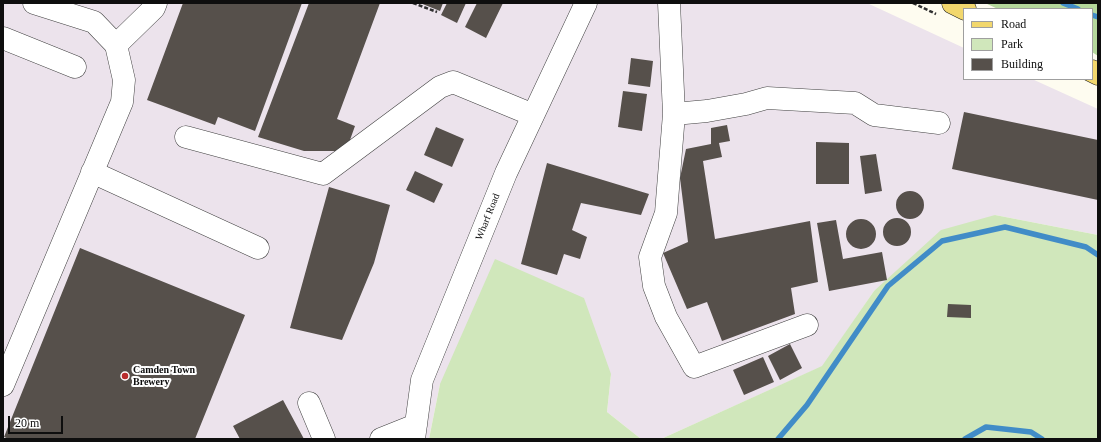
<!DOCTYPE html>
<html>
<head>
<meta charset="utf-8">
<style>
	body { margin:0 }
	#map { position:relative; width:1101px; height:442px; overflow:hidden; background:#fefcf0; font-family:"Times New Roman",serif }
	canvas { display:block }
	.frame { position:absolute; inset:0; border:4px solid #0e0e0e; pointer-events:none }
	.legend { position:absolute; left:963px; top:8px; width:130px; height:72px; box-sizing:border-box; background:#fff; border:1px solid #9f9f9f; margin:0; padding:5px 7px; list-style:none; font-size:12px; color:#0e0e0e }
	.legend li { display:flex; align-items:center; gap:8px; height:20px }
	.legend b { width:20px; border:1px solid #9f9f9f }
	.scale { position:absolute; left:8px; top:416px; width:55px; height:18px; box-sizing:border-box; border:2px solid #0e0e0e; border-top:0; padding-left:5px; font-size:12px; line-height:14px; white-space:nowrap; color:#0e0e0e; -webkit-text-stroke:3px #fff; paint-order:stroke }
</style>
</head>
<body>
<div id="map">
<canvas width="1101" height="442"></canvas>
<div class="frame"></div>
<ul class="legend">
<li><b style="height:5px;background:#f2d76d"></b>Road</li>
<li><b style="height:11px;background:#d0e7bb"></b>Park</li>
<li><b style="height:11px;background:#56504b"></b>Building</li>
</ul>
<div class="scale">20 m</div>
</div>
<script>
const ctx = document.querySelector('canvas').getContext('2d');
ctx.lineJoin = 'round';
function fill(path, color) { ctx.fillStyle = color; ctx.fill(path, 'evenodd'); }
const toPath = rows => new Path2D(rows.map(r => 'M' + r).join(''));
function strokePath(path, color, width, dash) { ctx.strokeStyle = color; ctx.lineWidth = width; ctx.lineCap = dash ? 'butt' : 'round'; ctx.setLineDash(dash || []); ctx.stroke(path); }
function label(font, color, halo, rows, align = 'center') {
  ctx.font = font + ' "Times New Roman",serif'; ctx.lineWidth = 4; ctx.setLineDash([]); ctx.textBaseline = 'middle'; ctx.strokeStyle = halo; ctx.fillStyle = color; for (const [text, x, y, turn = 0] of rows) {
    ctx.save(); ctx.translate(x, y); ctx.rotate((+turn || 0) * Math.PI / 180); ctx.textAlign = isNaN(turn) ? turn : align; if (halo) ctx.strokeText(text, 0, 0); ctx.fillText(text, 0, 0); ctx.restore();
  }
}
const industrial = toPath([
	[3,3,867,3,964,48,964,79,1032,79,1098,109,1098,235,995,215,874,291,823,366,661,439,641,439,607,412,611,374,440,384,429,439,3,439]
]);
const green = toPath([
	[995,215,1098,235,1098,439,661,439,822,366,874,291,941,230],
	[495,259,584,298,611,374,607,412,641,439,429,439,440,384]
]);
const forest = toPath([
	[985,3,1098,3,1098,56,1092,52,1092,9,998,9]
]);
const stream = toPath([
	[1063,3,1078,9],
	[1092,15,1098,17],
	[778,439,807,405,888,286,942,241,1005,227,1086,247,1098,255],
	[965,439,986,427,1031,432,1042,439]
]);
const building = toPath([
	[183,3,302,3,255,131,218,117,215,125,147,100],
	[309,3,380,3,337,119,355,126,346,151,304,151,258,137],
	[420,3,443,3,440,11],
	[447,3,466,3,457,23,441,15],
	[477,3,503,3,486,38,465,27],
	[631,58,653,61,650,87,628,84],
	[623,91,647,94,642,131,618,127],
	[964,112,1098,140,1098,200,952,169],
	[727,125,730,141,719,143,722,157,703,161,715,239,810,221,818,282,791,288,795,314,722,341,707,302,687,309,663,253,688,242,680,178,686,149,711,144,711,128],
	[436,127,464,139,452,167,424,155],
	[816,142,849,143,849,184,816,184],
	[876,154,882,191,865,194,860,156],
	[547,163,649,194,641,215,581,203,572,230,587,237,580,259,564,254,557,275,521,264],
	[415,171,443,184,434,203,406,190],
	[329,187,390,205,374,263,342,340,290,328],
	'896 205a14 14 0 1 1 28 0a14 14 0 1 1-28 0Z',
	'883 232a14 14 0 1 1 28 0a14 14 0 1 1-28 0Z',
	'846 234a15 15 0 1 1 30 0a15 15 0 1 1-30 0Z',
	[836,220,843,259,882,252,887,280,829,291,817,223],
	[80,248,245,315,195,439,9,439,4,437],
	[948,304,971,305,971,318,947,317],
	[790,344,802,368,780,380,768,356],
	[763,357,774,382,744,395,733,370],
	[283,400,304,439,240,439,233,426]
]);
const path = toPath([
	[413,3,437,12],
	[913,3,936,14]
]);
const minor = toPath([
	[34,3,94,22,116,45,154,8,156,3],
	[669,3,674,114,666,213,650,257,654,286,666,317,694,367,807,325],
	[3,38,75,67],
	[674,114,707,111,746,104,767,98,855,103,874,115,939,123],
	[186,137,323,174,440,87,453,82,533,115],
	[92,172,258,248],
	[3,385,122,102,124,80,116,45],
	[309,403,324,439],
	[381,439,416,425],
	[414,439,422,380,506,173,586,3]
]);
const major = toPath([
	[953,3,965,9],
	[1092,71,1098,74]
]);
const markers = [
	[125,376,4,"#b82c2d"]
];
const streetNames = [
	["Wharf Road",488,217,-68]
];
const poiNames = [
	["Camden Town",133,370],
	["Brewery",133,382]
];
fill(industrial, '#ece3ec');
fill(green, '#d0e7bb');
fill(forest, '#b4d79b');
strokePath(stream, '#418cc7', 5.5);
fill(building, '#56504b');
strokePath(minor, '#414141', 23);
strokePath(major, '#1f1f1f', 23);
strokePath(path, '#303030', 2.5, [4, 2]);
strokePath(minor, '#fff', 22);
strokePath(major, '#f2d76d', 22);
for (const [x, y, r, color] of markers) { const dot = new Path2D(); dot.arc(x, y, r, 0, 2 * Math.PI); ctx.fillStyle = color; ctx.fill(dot); strokePath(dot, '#fff', 1.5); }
label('10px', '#0e0e0e', '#fff', streetNames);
label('bold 10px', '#0e0e0e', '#fff', poiNames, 'left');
</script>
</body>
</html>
